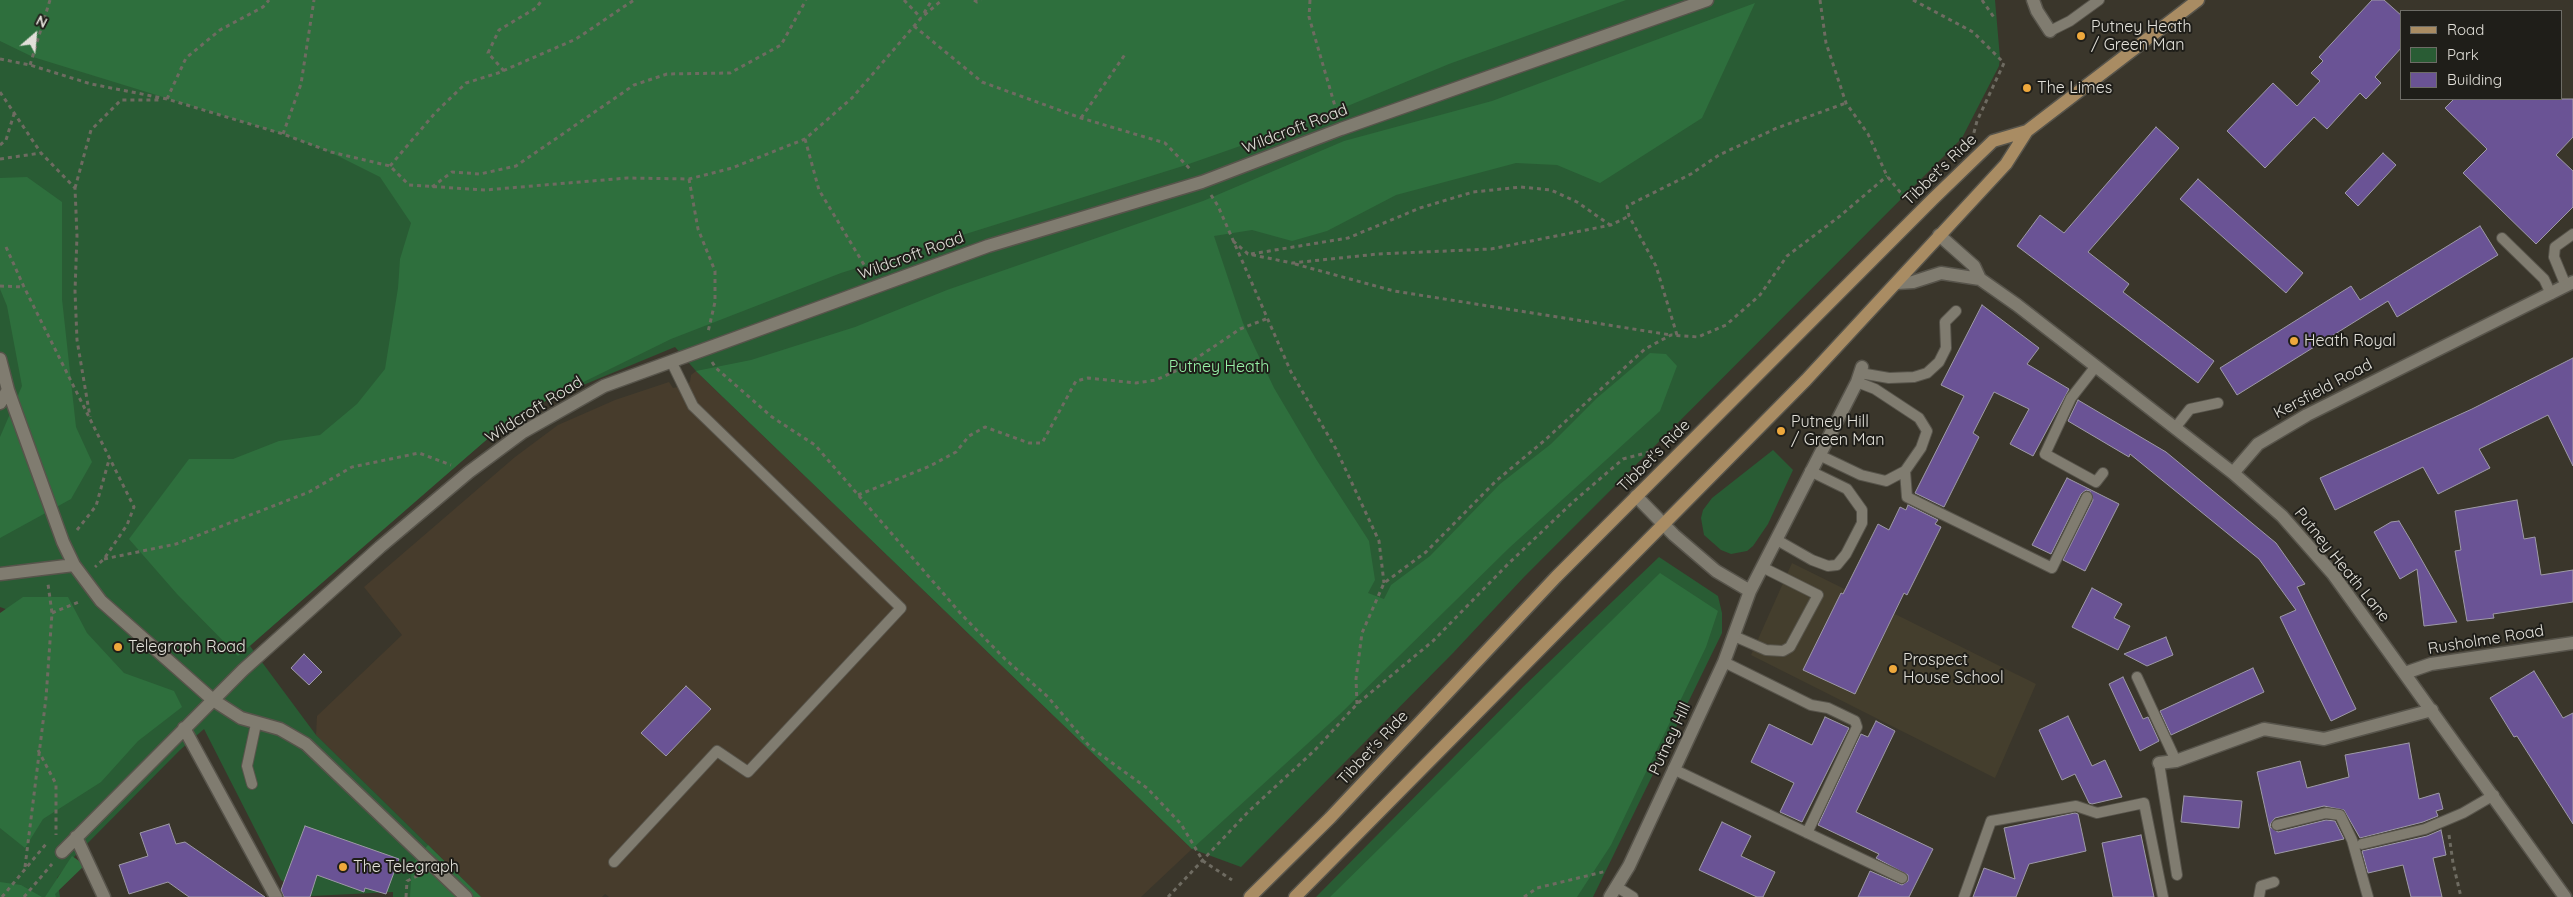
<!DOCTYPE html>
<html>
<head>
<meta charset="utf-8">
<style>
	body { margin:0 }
	#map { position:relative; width:2573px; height:897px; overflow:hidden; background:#3a362b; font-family:Quicksand,sans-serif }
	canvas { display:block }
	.legend { position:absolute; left:2400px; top:10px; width:162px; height:90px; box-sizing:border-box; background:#1f1e19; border:1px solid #6d6c66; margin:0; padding:6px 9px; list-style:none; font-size:15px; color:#e2e0d9 }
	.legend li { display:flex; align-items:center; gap:10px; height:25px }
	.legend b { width:25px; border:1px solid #6d6c66 }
	.north { position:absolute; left:10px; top:10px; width:50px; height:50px; -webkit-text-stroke:4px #1f1e19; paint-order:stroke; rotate:27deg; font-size:14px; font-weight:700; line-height:20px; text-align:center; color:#e2e0d9 }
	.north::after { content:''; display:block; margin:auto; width:18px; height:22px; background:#e2e0d9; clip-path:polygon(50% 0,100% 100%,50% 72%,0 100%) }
</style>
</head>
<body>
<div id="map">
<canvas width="2573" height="897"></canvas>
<ul class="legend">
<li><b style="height:6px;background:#a98c63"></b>Road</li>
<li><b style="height:14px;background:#295c34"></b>Park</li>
<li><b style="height:14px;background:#6a5395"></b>Building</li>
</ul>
<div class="north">N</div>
</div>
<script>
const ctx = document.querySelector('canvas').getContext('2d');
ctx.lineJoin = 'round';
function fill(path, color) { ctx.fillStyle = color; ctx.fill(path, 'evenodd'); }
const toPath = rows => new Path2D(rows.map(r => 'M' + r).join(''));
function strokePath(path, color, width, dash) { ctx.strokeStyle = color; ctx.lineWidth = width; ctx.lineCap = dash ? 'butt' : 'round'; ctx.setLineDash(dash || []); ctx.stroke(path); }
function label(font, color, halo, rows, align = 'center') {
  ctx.font = font + ' Quicksand,sans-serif'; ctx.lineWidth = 4; ctx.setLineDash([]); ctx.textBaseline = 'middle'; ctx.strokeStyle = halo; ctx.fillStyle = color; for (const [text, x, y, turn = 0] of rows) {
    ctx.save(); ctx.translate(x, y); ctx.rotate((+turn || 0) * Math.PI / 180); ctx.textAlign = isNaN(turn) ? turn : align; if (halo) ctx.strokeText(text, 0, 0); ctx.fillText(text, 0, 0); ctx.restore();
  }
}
const built = toPath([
	[1792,563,2036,684,1995,778,1751,655]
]);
const industrial = toPath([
	[696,371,1192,849,1141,897,609,897,605,894,602,897,481,897,316,735,317,716,402,635,364,587,515,457,558,425,615,400,669,382,673,388,682,386,690,382,691,375]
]);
const green = toPath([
	[0,0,1995,0,2000,58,1999,66,1962,138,1524,577,1453,653,1241,867,1192,849,696,371,675,347,547,400,492,435,385,526,250,646,316,735,481,897,393,897,393,892,291,897,291,887,281,880,204,729,180,750,71,860,57,878,60,897,0,897,0,743,11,611,0,607],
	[1773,450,1793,470,1768,524,1753,546,1747,551,1731,554,1721,550,1704,535,1701,518,1703,510,1712,498],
	[1659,557,1718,596,1722,613,1722,633,1593,897,1316,897,1524,686]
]);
const forest = toPath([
	[0,0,1626,0,1449,64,1309,122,1183,166,841,273,671,339,547,400,492,435,238,656,177,594,129,539,189,459,233,459,279,441,320,435,357,404,385,369,398,288,400,259,411,223,380,177,330,152,283,134,33,57,0,41],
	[1755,3,1702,118,1600,183,1557,165,1516,163,1396,195,1327,231,1292,241,1252,230,1214,236,1243,323,1274,388,1316,459,1369,541,1375,580,1368,593,1384,599,1391,585,1430,556,1500,484,1551,444,1597,398,1650,353,1666,354,1677,366,1660,411,1509,548,1340,714,1192,849,696,371,751,360,855,327,947,290,1203,201,1344,141,1492,101],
	[27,177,62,202,62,299,76,427,92,462,71,499,0,538,0,437,22,386,7,306,0,289,0,178],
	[1660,573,1718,611,1706,647,1611,845,1577,897,1330,897],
	[23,597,68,597,87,633,124,673,174,691,182,707,138,741,101,782,43,819,25,848,0,828,0,613],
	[428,845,481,897,410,897,412,865],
	[72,856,85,865,55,894,56,897,45,897],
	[0,882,21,885,42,897,0,897]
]);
const building = toPath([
	[2372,0,2384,0,2402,16,2402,47,2375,77,2381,83,2366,99,2360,93,2327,129,2314,117,2265,168,2227,131,2273,83,2297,106,2320,81,2311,73,2323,61,2319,57,2372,0],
	[2454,99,2573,99,2573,137,2556,155,2573,171,2573,207,2536,244,2463,173,2487,149,2445,108,2454,99],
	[2156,127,2179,148,2088,252,2129,284,2123,292,2214,361,2198,383,2017,246,2040,215,2064,233,2156,127],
	[2383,153,2396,165,2358,206,2345,193,2383,153],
	[2198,179,2303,273,2286,293,2180,199,2198,179],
	[2480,226,2498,255,2397,317,2388,301,2237,395,2220,368,2351,286,2360,300,2480,226],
	[1982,305,2039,348,2027,364,2069,389,2033,456,2010,444,2029,409,1994,392,1973,433,1979,437,1944,507,1915,493,1964,396,1941,385,1982,305],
	[2573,358,2573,466,2548,415,2479,449,2490,468,2438,494,2423,467,2335,510,2320,478,2472,409,2573,358],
	[2078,400,2166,452,2276,543,2305,584,2297,587,2356,709,2331,721,2280,617,2296,610,2259,559,2130,454,2129,457,2068,421,2078,400],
	[2067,478,2119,504,2085,571,2063,560,2093,500,2090,491,2086,490,2081,494,2051,554,2032,545,2067,478],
	[2517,500,2524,539,2535,537,2541,575,2573,570,2573,602,2493,614,2494,618,2467,621,2455,551,2461,550,2455,511,2517,500],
	[1908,505,1938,520,1935,524,1941,527,1907,595,1904,593,1855,694,1803,670,1841,593,1843,594,1878,524,1889,530,1900,507,1906,510,1908,505],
	[2399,521,2411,541,2457,622,2424,626,2417,569,2400,579,2374,532,2391,522,2399,521],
	[2092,588,2122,604,2114,618,2130,626,2118,650,2072,627,2092,588],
	[2166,637,2173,655,2147,666,2124,654,2166,637],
	[304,654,322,672,309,685,291,668,304,654],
	[2253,668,2264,692,2171,735,2160,711,2253,668],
	[2534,671,2563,718,2573,713,2573,824,2517,736,2514,737,2490,698,2534,671],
	[2123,677,2143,719,2148,717,2159,741,2140,751,2109,684,2123,677],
	[686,686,711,709,666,756,641,733,686,686],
	[2068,716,2092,766,2105,760,2122,797,2092,804,2089,803,2075,774,2062,780,2039,730,2068,716],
	[1825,717,1849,728,1802,822,1780,812,1794,783,1751,762,1769,724,1812,745,1825,717],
	[1876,721,1895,731,1856,812,1933,849,1909,897,1858,897,1870,871,1902,885,1908,881,1908,875,1876,858,1879,854,1818,825,1861,734,1868,737,1876,721],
	[2409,743,2419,799,2439,793,2443,809,2436,811,2438,816,2423,822,2360,838,2344,810,2324,806,2275,818,2271,823,2270,827,2278,832,2326,820,2335,821,2344,839,2275,854,2257,772,2300,761,2307,788,2349,777,2345,755,2409,743],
	[2184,796,2242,801,2239,828,2181,822,2184,796],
	[2075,813,2078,814,2086,851,2029,864,2016,897,1973,897,1984,868,2015,879,2004,828,2075,813],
	[1722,822,1751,836,1741,856,1775,872,1763,897,1757,897,1699,870,1722,822],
	[169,824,176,844,185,842,265,897,189,897,168,882,129,894,119,865,148,856,140,833,169,824],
	[305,826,399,859,386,894,365,888,364,892,317,875,310,897,284,897,281,890,305,826],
	[2441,830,2446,855,2433,858,2442,897,2411,897,2403,865,2368,873,2362,851,2427,836,2441,830],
	[2141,835,2154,897,2113,897,2102,843,2141,835]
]);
const path = toPath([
	[904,0,921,18],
	[974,0,977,2,981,0],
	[1310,0,1309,17,1337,113],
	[1820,0,1826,43,1846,103,1868,134,1887,176,1900,192,1911,200],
	[1913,0,1973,32,2004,63,1977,121,1973,136],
	[1982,0,1995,19],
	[924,13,932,0],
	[914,26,982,82,1081,118,1165,143,1190,169],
	[0,59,30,65,91,84,167,99,283,134,331,152,390,166,409,185,485,190,627,178,689,179,732,168,805,139,852,98,921,18,942,0],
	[30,65,50,0],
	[504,71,488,53,499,30,536,8,542,0],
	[0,92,41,153,75,188,77,236,75,291,77,340,90,417],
	[167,99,186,58,220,30,263,7,269,0],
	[1081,118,1126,53],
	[283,134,301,84,314,0],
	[805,139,819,190,869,273],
	[0,145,6,140,14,114],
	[0,159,41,153],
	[390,166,435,113,466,83,498,73,576,39,634,0],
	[689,179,698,229,715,271,715,302,708,332],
	[432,187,452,172,480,174,516,166,634,85,667,74,730,73,781,45,806,0],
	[75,188,91,130,121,100,161,100],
	[1211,195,1218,206,1291,372,1336,449,1379,541,1384,583],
	[1233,241,1248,254,1292,263,1378,254,1491,249,1611,225,1629,216],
	[6,247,24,287,134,507,127,525,104,559,95,567],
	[1251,254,1348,238,1420,208,1473,192,1521,187,1551,190,1577,202,1610,225],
	[1295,264,1394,291,1671,335],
	[0,286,24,287],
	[1677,335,1656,266,1629,216,1627,206,1691,174,1719,155,1777,128,1846,103],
	[712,362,716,368,772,417,815,445,962,615,1005,659,1048,697,1090,747,1147,788,1181,824,1203,861,1232,880],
	[858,495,930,466,956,452,969,436,985,427,1029,443,1042,443,1076,381,1088,378,1136,383,1156,380,1182,368,1240,329,1266,319],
	[77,530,96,506,109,460],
	[104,559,176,544,309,492,352,467,419,453,451,465],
	[52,613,81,601],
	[1357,704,1356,679,1362,633,1384,583,1426,552,1496,481,1545,440,1645,349,1671,335,1698,337,1726,325,1760,295,1787,256,1840,216,1887,176],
	[38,750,56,784,56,835],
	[2449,835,2453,863,2461,897],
	[25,867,46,698,52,613,48,584],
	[2,897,46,844],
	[24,897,52,864],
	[406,897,407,881,419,875],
	[1168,897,1249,811,1315,750,1357,704,1433,641,1508,564,1573,502,1623,459,1657,450],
	[1524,897,1537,888,1607,871]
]);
const lane = toPath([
	[2050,31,2070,21,2099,0],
	[2502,238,2544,279,2551,294],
	[2566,286,2554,257,2555,247,2573,234],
	[2096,366,2071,398,2045,454,2096,482,2103,473],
	[1860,373,1889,378,1914,377,1927,373,1939,362,1946,348,1945,322,1956,311],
	[2175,428,2190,409,2218,403],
	[1819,455,1861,475,1886,481,1905,471,1921,448,1927,431,1919,418,1875,389,1857,382],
	[1905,471,1907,497,2052,568,2087,497],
	[1777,540,1812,560,1828,566,1837,565,1846,554,1862,523,1862,510,1847,489,1810,471],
	[1734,636,1766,650,1783,651,1790,647,1818,595,1762,567],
	[1724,662,1811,705,1828,708,1855,721,1857,727,1807,833],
	[2137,677,2176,761],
	[2159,763,2177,875],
	[1673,769,1902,878],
	[252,784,247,766,256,724],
	[2277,825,2326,813,2340,815,2352,840,2368,897],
	[2362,844,2425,829,2463,813,2494,795],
	[614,862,717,751,748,772,901,608,693,406,671,361],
	[1617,887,1633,897],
	[1964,897,1991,821,2076,806,2097,813,2144,803,2163,897],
	[2259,897,2261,886,2274,882]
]);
const street = toPath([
	[2033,0,2037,11,2050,31],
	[1939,235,1974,266,1980,279],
	[1897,283,1913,282,1941,273,1980,279,2017,305,2233,473,2282,516,2333,574,2565,897],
	[0,359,8,390,63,542,74,565,101,601,213,700,241,718,280,729,306,744,466,897],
	[0,403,8,390],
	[2233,473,2258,444,2307,415,2573,282],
	[1636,496,1674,535,1716,571,1750,591],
	[0,574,74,565],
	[2405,673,2431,664,2573,643],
	[184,728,276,897],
	[2159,763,2176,761,2264,729,2324,739,2432,710],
	[76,837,104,897],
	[62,852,243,670,380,547,469,472,523,432,604,386,988,246,1202,182,1341,129,1707,0],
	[1610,897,1629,866,1724,662,1750,591,1857,382,1862,367]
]);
const primary = toPath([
	[1250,897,1330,818,1556,577,1933,199,1993,141,2027,131],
	[1295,897,1806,380,2006,164,2027,131,2198,0]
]);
const markers = [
	[2081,36,5,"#eea83c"],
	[2027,88,5,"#eea83c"],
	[2294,341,5,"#eea83c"],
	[1781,431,5,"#eea83c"],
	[118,647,5,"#eea83c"],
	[1893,669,5,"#eea83c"],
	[343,867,5,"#eea83c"]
];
const poiNames = [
	["Putney Heath",2091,27],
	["/ Green Man",2091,45],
	["The Limes",2037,88],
	["Heath Royal",2304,341],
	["Putney Hill",1791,422],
	["/ Green Man",1791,440],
	["Telegraph Road",128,647],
	["Prospect",1903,660],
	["House School",1903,678],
	["The Telegraph",353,867]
];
const streetNames = [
	["Wildcroft Road",1295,129,-21],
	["Tibbet's Ride",1940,170,-44],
	["Wildcroft Road",911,256,-20],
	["Kersfield Road",2323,389,-28],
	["Wildcroft Road",534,410,-32],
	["Tibbet's Ride",1654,456,-45],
	["Putney Heath Lane",2342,565,51],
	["Rusholme Road",2486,640,-9],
	["Putney Hill",1670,739,-65],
	["Tibbet's Ride",1373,748,-47]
];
const parkNames = [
	["Putney Heath",1219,367]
];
fill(built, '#443e2d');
fill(industrial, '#473c2c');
fill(green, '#295c34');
fill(forest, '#2e6f3d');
fill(building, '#6a5395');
strokePath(building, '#9e9aa7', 1);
strokePath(lane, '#57544b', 12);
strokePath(street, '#57544b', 15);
strokePath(primary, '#57544b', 15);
strokePath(path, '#6e6b61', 3, [4, 4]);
strokePath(lane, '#807c70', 10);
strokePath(street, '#807c70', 12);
strokePath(primary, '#a98c63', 12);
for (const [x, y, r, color] of markers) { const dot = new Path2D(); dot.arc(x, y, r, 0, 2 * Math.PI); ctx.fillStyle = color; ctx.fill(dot); strokePath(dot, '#1f1e19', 2); }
label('16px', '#e2e0d9', '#1f1e19', poiNames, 'left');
label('16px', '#e2e0d9', '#1f1e19', streetNames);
label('16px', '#98f3a8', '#1f1e19', parkNames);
</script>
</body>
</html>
